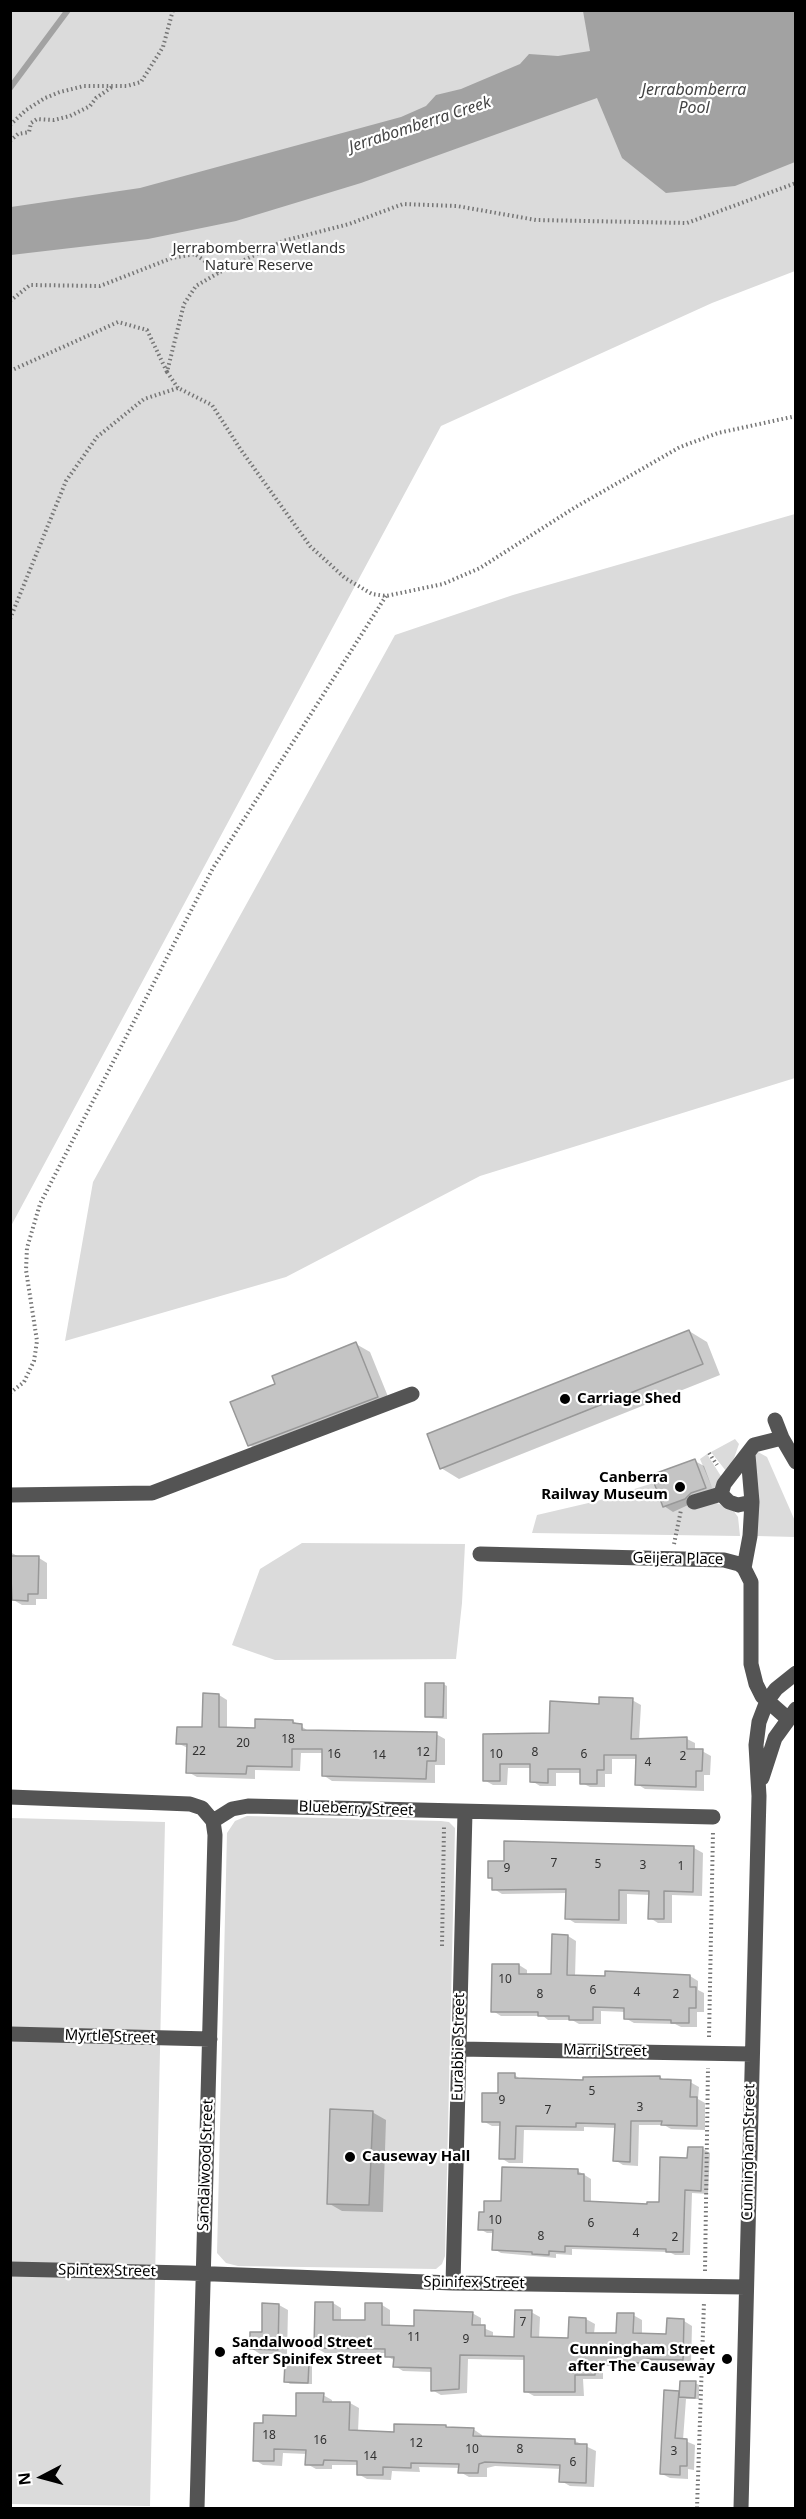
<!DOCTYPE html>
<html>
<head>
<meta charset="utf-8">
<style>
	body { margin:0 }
	#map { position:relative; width:806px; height:2519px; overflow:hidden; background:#fff; font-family:"Noto Sans",sans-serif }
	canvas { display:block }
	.frame { position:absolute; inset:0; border:12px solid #000; pointer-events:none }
	.north { position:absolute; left:12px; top:2447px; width:60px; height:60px; -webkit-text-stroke:4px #fff; paint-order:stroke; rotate:264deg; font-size:16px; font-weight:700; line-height:24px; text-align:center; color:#000 }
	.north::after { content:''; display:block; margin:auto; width:21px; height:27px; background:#000; clip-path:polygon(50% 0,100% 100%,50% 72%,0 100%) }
</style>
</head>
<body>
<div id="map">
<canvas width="806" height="2519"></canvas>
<div class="frame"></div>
<div class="north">N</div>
</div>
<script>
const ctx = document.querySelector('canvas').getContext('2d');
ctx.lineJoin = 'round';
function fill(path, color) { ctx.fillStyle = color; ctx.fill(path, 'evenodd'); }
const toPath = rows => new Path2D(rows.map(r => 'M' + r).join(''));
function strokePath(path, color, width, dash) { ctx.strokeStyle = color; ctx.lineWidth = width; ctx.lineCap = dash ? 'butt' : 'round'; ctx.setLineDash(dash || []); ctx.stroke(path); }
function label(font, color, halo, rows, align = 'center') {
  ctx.font = font + ' "Noto Sans",sans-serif'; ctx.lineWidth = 4.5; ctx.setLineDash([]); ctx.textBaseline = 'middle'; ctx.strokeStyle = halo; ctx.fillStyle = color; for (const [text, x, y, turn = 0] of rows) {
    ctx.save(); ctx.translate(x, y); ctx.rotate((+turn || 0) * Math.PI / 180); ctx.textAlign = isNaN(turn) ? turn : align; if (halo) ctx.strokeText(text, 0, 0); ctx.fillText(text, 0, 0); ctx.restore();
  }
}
const green = toPath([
	[10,11,796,11,795,271,712,303,441,426,11,1226],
	[795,514,795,1078,480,1176,286,1277,65,1341,93,1182,395,635,513,595],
	[735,1439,739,1444,732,1464,726,1471,711,1452],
	[758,1452,767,1457,795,1521,795,1537,757,1536,753,1457],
	[707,1454,724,1481,713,1490,700,1459],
	[653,1483,663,1507,692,1496,709,1504,717,1503,733,1510,738,1517,740,1536,532,1533,537,1515,597,1501],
	[302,1543,465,1544,462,1603,456,1659,275,1660,232,1645,260,1569],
	[247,1816,441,1821,449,1822,455,1828,445,2256,442,2264,436,2269,238,2266,226,2263,217,2253,227,1833,235,1821],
	[11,1818,165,1822,150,2506,11,2504]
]);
const water = toPath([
	[583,11,795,11,795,162,735,186,666,193,622,158,597,98,361,183,236,221,148,239,11,255,11,207,140,188,401,117,426,106,436,95,461,89,520,64,529,54,558,56,590,51]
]);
const shadow = toPath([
	[689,1331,707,1342,720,1375,459,1479,441,1468],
	[356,1344,370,1352,391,1404,263,1453,249,1445,277,1385],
	[695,1461,704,1466,714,1493,673,1512,664,1506],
	[10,1552,21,1558,39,1558,47,1563,47,1599,36,1599,36,1605,22,1605,10,1598],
	[443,1684,447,1686,447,1719,431,1718,427,1716],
	[219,1695,227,1700,227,1729,257,1729,293,1721,310,1732,436,1734,445,1739,445,1765,435,1765,435,1783,332,1781,323,1775,324,1753,301,1753,300,1771,255,1770,255,1779,197,1777,188,1772,188,1748,177,1743,204,1729],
	[632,1700,641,1705,639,1740,687,1739,695,1743,695,1751,702,1751,711,1756,710,1775,704,1775,704,1791,645,1789,637,1784,637,1759,612,1759,612,1774,605,1774,605,1787,590,1787,582,1783,582,1773,556,1773,556,1786,540,1786,532,1781,532,1768,508,1768,507,1785,493,1785,484,1780,484,1735,551,1735,600,1706],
	[506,1842,694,1848,703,1853,702,1896,672,1895,672,1923,658,1923,650,1918,650,1895,627,1894,627,1924,575,1923,567,1918,567,1893,502,1894,494,1889,494,1879,489,1877,505,1862],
	[568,1936,576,1941,575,1977,690,1976,698,1981,698,1990,704,1993,704,2012,697,2012,697,2027,681,2027,675,2024,634,2023,625,2018,626,2012,601,2011,601,2024,579,2024,572,2020,548,2020,543,2016,501,2016,493,2011,519,1965,527,1970,527,1976,553,1976],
	[514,2075,523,2080,585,2082,660,2077,666,2081,690,2082,699,2087,698,2099,705,2103,705,2130,671,2129,664,2125,639,2125,638,2166,623,2165,615,2160,616,2128,584,2127,584,2131,524,2130,523,2163,509,2163,501,2158,501,2126,492,2126,483,2121],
	[372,2112,386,2120,383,2212,342,2211,328,2203],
	[703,2149,710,2153,708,2194,692,2193,690,2255,675,2255,669,2252,572,2249,572,2255,556,2254,556,2258,501,2253,494,2249,494,2233,487,2233,480,2229,486,2214,503,2203,578,2171,591,2179,591,2203,649,2206,660,2203,689,2160],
	[333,2303,341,2308,341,2321,366,2322,382,2305,390,2310,390,2327,415,2328,472,2313,481,2318,481,2327,493,2332,493,2338,516,2338,531,2312,540,2317,539,2339,570,2339,586,2319,595,2324,594,2334,618,2335,633,2315,642,2320,642,2335,668,2336,684,2321,692,2326,691,2364,654,2363,654,2367,603,2366,603,2379,583,2379,584,2396,534,2396,525,2391,525,2360,468,2359,467,2393,441,2395,432,2390,432,2372,403,2371,395,2366,395,2361,387,2356,387,2353,325,2353,316,2348],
	[279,2305,288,2310,287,2354,260,2354,251,2348,263,2333],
	[308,2364,312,2366,312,2384,290,2384,286,2381],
	[695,2383,699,2385,699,2399,686,2399,683,2440,695,2445,694,2470,688,2469,688,2479,670,2478,662,2474,678,2393,681,2394],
	[323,2395,332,2400,332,2403,350,2403,359,2408,358,2432,395,2433,446,2426,450,2429,473,2429,482,2435,482,2438,575,2441,596,2451,594,2487,570,2486,561,2481,561,2469,495,2466,487,2468,487,2477,469,2477,460,2472,460,2468,419,2467,420,2472,392,2471,391,2480,367,2479,358,2474,358,2465,332,2465,332,2469,316,2469,307,2464,307,2454,283,2453,282,2466,263,2465,255,2460]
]);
const stream = toPath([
	[10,88,68,10]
]);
const building = toPath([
	[689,1330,703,1364,440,1469,427,1434,689,1330],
	[356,1342,378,1397,248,1446,230,1402,275,1384,272,1376,356,1342],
	[695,1459,706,1488,691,1493,685,1499,663,1507,651,1475,695,1459],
	[10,1556,39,1556,38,1594,28,1594,28,1601,12,1600,10,1556],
	[425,1683,444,1683,443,1717,425,1717,425,1683],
	[203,1693,219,1694,219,1727,255,1728,255,1719,293,1720,293,1723,302,1724,302,1730,437,1732,436,1761,427,1761,426,1779,322,1776,322,1749,292,1749,292,1767,247,1766,246,1774,186,1773,187,1744,176,1744,177,1727,202,1727,203,1693],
	[599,1697,633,1698,631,1739,687,1737,687,1749,703,1749,702,1771,696,1771,696,1787,635,1785,636,1755,604,1755,604,1770,597,1770,597,1784,580,1784,580,1769,548,1769,548,1783,530,1782,530,1764,500,1764,500,1781,483,1781,483,1734,549,1733,550,1701,599,1704,599,1697],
	[504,1841,694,1846,693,1892,664,1891,664,1919,648,1919,649,1891,619,1890,619,1920,565,1919,566,1889,492,1890,492,1878,488,1878,488,1861,504,1861,504,1841],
	[552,1934,568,1935,567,1975,605,1976,605,1971,690,1975,690,1987,696,1987,696,2008,689,2008,689,2023,671,2023,671,2020,624,2019,624,2008,593,2007,593,2020,569,2020,569,2016,538,2016,538,2012,491,2012,492,1964,519,1964,519,1974,551,1974,552,1934],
	[498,2073,515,2073,515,2078,583,2080,583,2077,660,2076,660,2079,691,2080,690,2097,697,2097,697,2126,661,2125,662,2121,631,2121,630,2162,613,2161,615,2124,576,2123,576,2127,516,2126,515,2159,499,2159,500,2122,482,2122,482,2093,498,2093,498,2073],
	[330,2109,373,2111,369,2205,327,2204,330,2109],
	[688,2147,703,2147,701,2191,685,2190,683,2252,666,2252,666,2249,565,2246,565,2252,549,2251,549,2255,532,2254,532,2252,492,2250,493,2230,478,2230,479,2212,484,2212,484,2201,501,2201,502,2167,578,2169,578,2174,584,2174,584,2201,647,2204,647,2202,659,2202,660,2157,687,2158,688,2147],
	[315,2302,333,2302,333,2320,365,2320,365,2303,382,2303,382,2325,414,2326,414,2310,473,2312,472,2325,485,2325,485,2336,514,2337,515,2310,532,2310,531,2337,568,2338,569,2317,586,2318,586,2333,616,2333,617,2313,634,2313,633,2333,666,2334,667,2318,684,2319,683,2360,646,2359,646,2363,595,2362,595,2375,575,2375,575,2392,524,2392,524,2356,460,2355,459,2389,431,2391,431,2368,393,2367,394,2357,385,2357,385,2349,314,2348,315,2302],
	[262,2303,279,2304,278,2350,250,2349,250,2332,262,2332,262,2303],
	[285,2362,309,2363,308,2383,284,2382,285,2362],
	[680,2381,696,2381,695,2398,679,2397,680,2381],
	[664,2390,679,2391,675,2438,687,2439,687,2466,680,2466,680,2475,660,2474,664,2390],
	[296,2393,324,2393,323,2402,350,2402,349,2430,394,2432,394,2424,446,2425,446,2427,474,2428,473,2436,575,2439,575,2444,587,2444,586,2483,559,2482,560,2465,485,2462,479,2464,478,2473,458,2473,459,2464,411,2463,411,2468,383,2467,383,2475,357,2475,357,2461,324,2460,323,2465,305,2465,306,2450,274,2449,274,2461,253,2461,254,2423,263,2423,263,2415,296,2416,296,2393]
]);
const path = toPath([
	[10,125,26,110,45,98,60,92,84,86,127,86,141,82,163,47,173,10],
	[10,141,18,134,29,132,31,123,37,119,54,120,70,116,90,106,96,98,112,87],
	[220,272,283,241,349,224,403,204,457,206,536,220,687,223,796,183],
	[10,301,30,285,100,286,172,258,195,254,220,272,196,286,184,304,167,372,178,388],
	[10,371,118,322,147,330,167,372],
	[10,619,66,481,97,437,144,399,178,388,212,405,241,450,310,546,345,578,372,594,386,596,443,584,480,568,574,508,680,447,718,433,796,416],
	[10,1393,24,1382,34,1361,37,1341,26,1270,27,1248,40,1204,213,868,386,596],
	[709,1453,717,1465],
	[674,1544,681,1510],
	[442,1946,444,1827],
	[709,2037,713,1831],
	[705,2271,708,2068],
	[697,2508,704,2302]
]);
const minor = toPath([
	[775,1420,782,1438],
	[721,1494,729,1502,738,1505,752,1502,748,1455],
	[10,1495,152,1493,412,1394],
	[694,1502,721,1494,724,1484,754,1445,782,1438,796,1462],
	[480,1554,724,1560,739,1564,744,1568,751,1582,751,1664,756,1684,762,1696,787,1718],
	[744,1568,750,1536,752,1502],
	[762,1778,775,1738,796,1709],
	[10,1797,190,1804,202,1808,213,1821,215,1835,197,2508],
	[213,1821,232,1809,248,1806,713,1817],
	[10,2034,210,2039],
	[459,2049,752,2054],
	[10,2269,188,2273,453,2283,746,2287],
	[453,2283,465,1812],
	[741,2508,759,1796,756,1745,759,1722,767,1701,776,1689,796,1673]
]);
const markers = [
	[565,1399,6,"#000"],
	[680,1487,6,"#000"],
	[350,2157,6,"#000"],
	[220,2352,6,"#000"],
	[727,2359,6,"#000"]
];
const numberNames = [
	["18",288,1740],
	["20",243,1744],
	["22",199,1752],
	["12",423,1753],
	["8",535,1753],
	["16",334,1755],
	["10",496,1755],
	["6",584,1755],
	["14",379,1756],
	["2",683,1757],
	["4",648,1763],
	["7",554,1864],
	["5",598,1865],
	["3",643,1866],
	["1",681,1867],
	["9",507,1869],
	["10",505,1980],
	["6",593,1991],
	["4",637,1993],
	["8",540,1995],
	["2",676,1995],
	["5",592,2092],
	["9",502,2101],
	["3",640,2108],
	["7",548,2111],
	["10",495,2221],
	["6",591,2224],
	["4",636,2234],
	["8",541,2237],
	["2",675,2238],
	["7",523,2323],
	["11",414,2338],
	["9",466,2340],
	["18",269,2436],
	["16",320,2441],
	["12",416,2444],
	["10",472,2450],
	["8",520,2450],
	["3",674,2452],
	["14",370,2457],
	["6",573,2463]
];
const parkNames = [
	["Jerrabomberra Wetlands",259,249],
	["Nature Reserve",259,266]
];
const poiNames = [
	["Carriage Shed",577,1399],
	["Canberra",668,1478,"right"],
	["Railway Museum",668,1495,"right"],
	["Causeway Hall",362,2157],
	["Sandalwood Street",232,2343],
	["after Spinifex Street",232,2360],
	["Cunningham Street",715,2350,"right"],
	["after The Causeway",715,2367,"right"]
];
const streetNames = [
	["Geijera Place",678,1559,1],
	["Blueberry Street",356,1809,2],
	["Myrtle Street",110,2037,2],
	["Eurabbie Street",459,2047,-89],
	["Marri Street",605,2051,1],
	["Cunningham Street",749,2152,-89],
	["Sandalwood Street",206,2165,-88],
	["Spintex Street",107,2271,1],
	["Spinifex Street",474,2283,1]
];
const waterNames = [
	["Jerrabomberra",694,90],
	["Pool",694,108],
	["Jerrabomberra Creek",420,125,-18]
];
fill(green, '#dbdbdb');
fill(water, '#a2a2a2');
fill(shadow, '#0003');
strokePath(stream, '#a2a2a2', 6);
fill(building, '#c4c4c4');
strokePath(building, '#989898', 1.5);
strokePath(path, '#767676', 4, [1.5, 3]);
strokePath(minor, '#545454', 15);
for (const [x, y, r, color] of markers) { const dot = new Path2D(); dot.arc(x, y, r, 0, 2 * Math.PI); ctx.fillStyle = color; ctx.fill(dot); strokePath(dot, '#fff', 2); }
label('12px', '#313131', null, numberNames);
label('15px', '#323232', '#fff', parkNames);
label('bold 15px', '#000', '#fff', poiNames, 'left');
label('15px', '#000', '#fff', streetNames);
label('italic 16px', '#434343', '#fff', waterNames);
</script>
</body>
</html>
